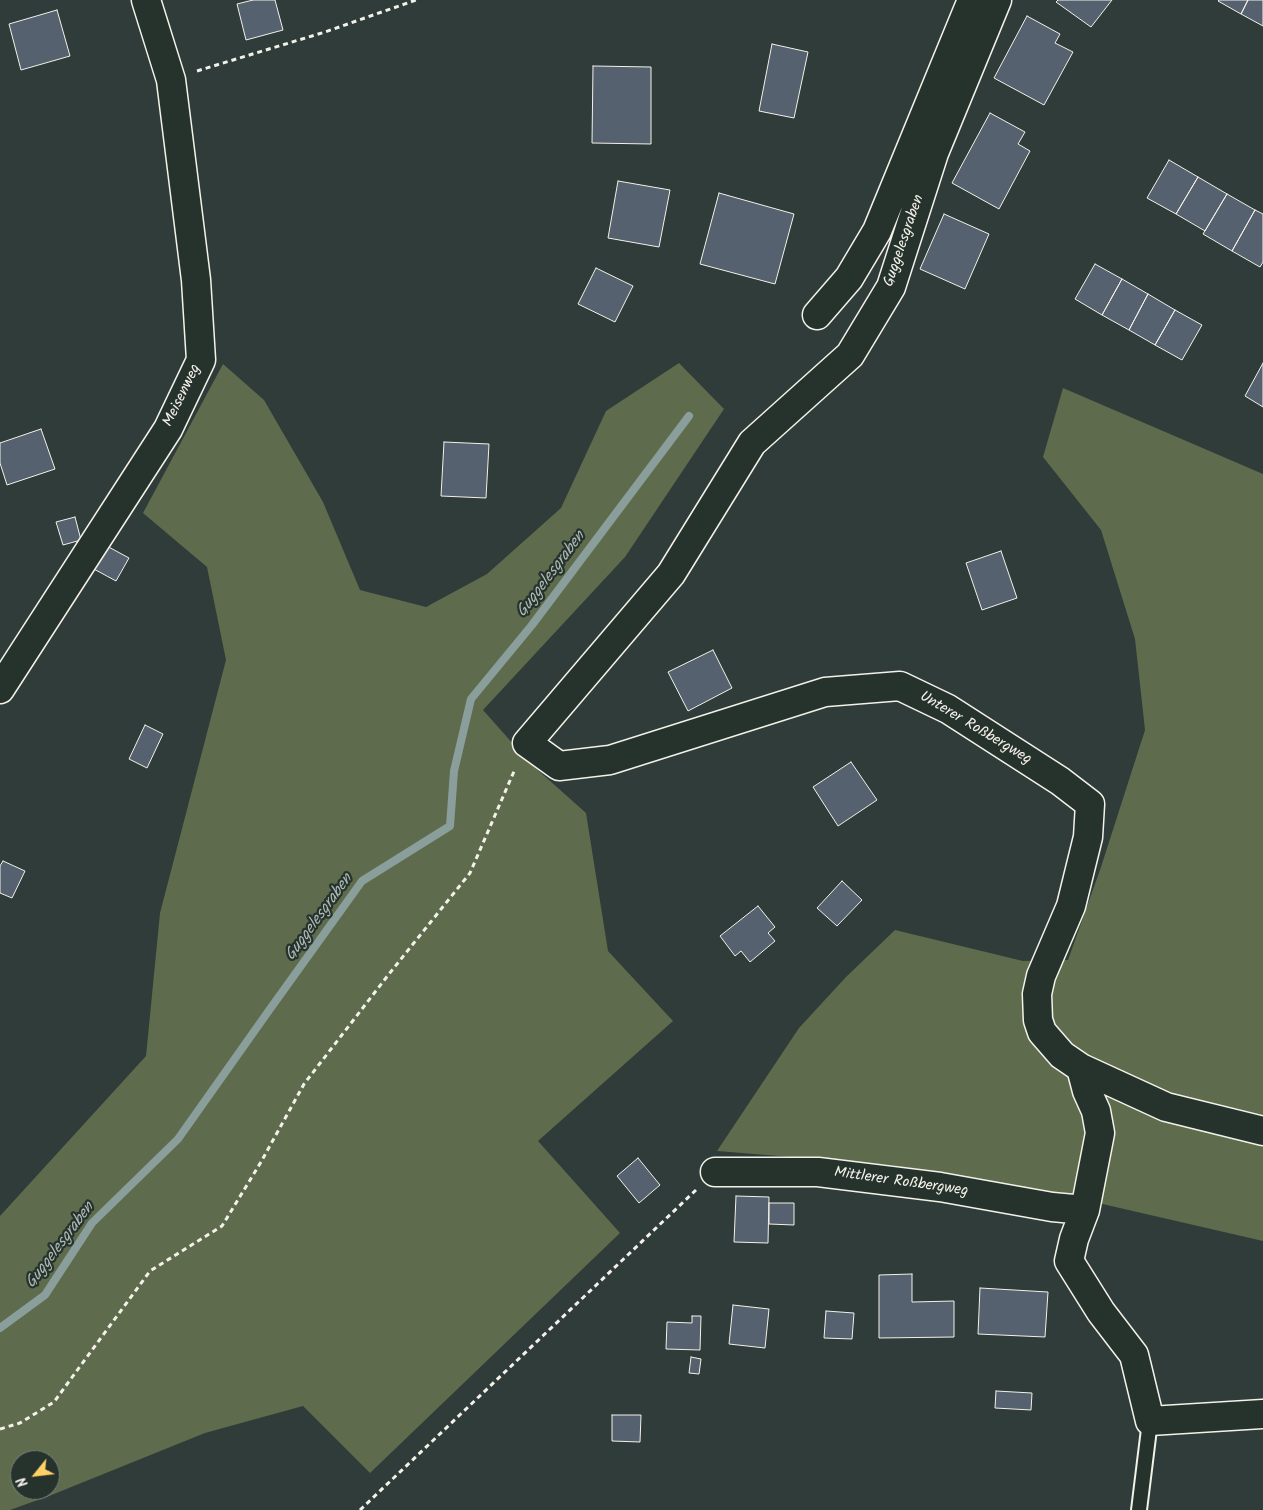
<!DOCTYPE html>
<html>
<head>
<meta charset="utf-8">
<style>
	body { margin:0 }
	#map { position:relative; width:1263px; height:1510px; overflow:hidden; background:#2f3c3a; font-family:Kalam,sans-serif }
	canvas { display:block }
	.north { position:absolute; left:10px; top:1450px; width:50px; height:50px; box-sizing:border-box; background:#26332d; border:1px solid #787f78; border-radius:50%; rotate:241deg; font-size:14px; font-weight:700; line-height:20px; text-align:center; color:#f4f1e8 }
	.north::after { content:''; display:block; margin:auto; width:18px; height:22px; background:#ffd166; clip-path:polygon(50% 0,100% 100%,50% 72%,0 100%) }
</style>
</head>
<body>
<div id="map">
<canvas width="1263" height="1510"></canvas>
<div class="north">N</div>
</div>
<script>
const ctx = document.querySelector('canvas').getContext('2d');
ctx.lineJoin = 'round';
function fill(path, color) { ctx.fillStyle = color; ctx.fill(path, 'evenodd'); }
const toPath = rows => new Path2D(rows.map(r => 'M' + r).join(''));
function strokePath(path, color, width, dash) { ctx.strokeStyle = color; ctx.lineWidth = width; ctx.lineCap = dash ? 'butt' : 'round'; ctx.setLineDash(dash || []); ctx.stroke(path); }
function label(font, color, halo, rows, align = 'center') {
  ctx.font = font + ' Kalam,sans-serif'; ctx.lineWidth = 4.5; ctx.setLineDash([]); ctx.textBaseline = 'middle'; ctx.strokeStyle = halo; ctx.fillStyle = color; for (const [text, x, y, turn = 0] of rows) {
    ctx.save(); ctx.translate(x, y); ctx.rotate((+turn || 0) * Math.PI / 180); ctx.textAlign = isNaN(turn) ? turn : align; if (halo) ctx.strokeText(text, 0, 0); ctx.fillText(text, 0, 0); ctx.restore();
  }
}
const green = toPath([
	[679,363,724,409,625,557,483,710,531,764,586,813,608,951,673,1021,538,1141,620,1233,370,1473,303,1406,205,1433,49,1496,10,1510,0,1510,0,1216,146,1056,160,913,226,660,207,567,143,513,223,364,264,400,323,502,360,590,426,607,487,574,561,508,606,411],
	[20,1460,50,1460,50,1490,20,1490],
	[1063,388,1263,474,1263,1241,1059,1194,890,1165,717,1151,799,1028,846,977,895,930,1023,961,1068,960,1101,867,1145,730,1135,639,1101,530,1043,457]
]);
const stream = toPath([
	[0,1328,45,1295,92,1223,178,1139,270,1009,362,881,450,826,454,771,471,699,532,625,689,416]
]);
const building = toPath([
	[253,0,275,0,283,30,246,40,237,4,253,0],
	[1058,0,1112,0,1091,27,1056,2,1058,0],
	[1219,0,1248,0,1241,14,1218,1,1219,0],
	[1248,0,1263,0,1263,26,1241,14,1248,0],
	[57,10,70,56,21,70,9,24,57,10],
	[1027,16,1060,34,1055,43,1073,52,1044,105,994,78,1027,16],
	[772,44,808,52,794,118,759,111,772,44],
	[593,66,651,67,651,144,592,143,593,66],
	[990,113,1025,132,1018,144,1030,151,999,209,952,183,990,113],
	[1169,160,1198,177,1176,214,1147,198,1169,160],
	[1198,177,1227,194,1205,231,1176,214,1198,177],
	[618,181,670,190,659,247,608,238,618,181],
	[719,193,794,214,775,284,700,264,719,193],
	[1227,194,1255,210,1232,251,1203,234,1227,194],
	[1255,210,1263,214,1263,262,1260,267,1232,251,1255,210],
	[944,214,989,234,965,289,920,269,944,214],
	[1095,264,1122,279,1102,315,1075,299,1095,264],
	[596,268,633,286,615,322,578,304,596,268],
	[1122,279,1148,294,1129,330,1102,315,1122,279],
	[1148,294,1175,310,1155,345,1129,330,1148,294],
	[1175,310,1202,325,1182,360,1155,345,1175,310],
	[1263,363,1263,407,1245,396,1263,363],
	[41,429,55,469,7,485,0,463,0,443,41,429],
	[444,442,489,444,486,498,441,496,444,442],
	[75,517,81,540,63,545,56,522,75,517],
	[105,545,129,558,116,581,92,568,105,545],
	[1001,551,1017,598,982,610,966,563,1001,551],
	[713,650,732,688,688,711,668,672,713,650],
	[145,725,163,734,147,768,129,759,145,725],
	[851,762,877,800,838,826,813,787,851,762],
	[3,861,25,871,12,898,0,893,0,866,3,861],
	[842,881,862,900,837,926,817,908,842,881],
	[758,906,775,927,768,933,775,941,750,962,741,951,735,956,720,936,758,906],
	[638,1158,660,1185,639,1203,617,1176,638,1158],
	[736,1196,769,1197,768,1243,734,1242,736,1196],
	[769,1203,794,1203,794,1225,769,1224,769,1203],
	[912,1274,912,1302,954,1301,954,1337,879,1338,879,1275,912,1274],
	[980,1288,1048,1292,1045,1337,978,1334,980,1288],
	[733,1305,769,1309,765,1348,729,1344,733,1305],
	[826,1311,854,1313,852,1339,824,1338,826,1311],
	[692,1316,701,1316,700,1350,666,1349,667,1322,692,1323,692,1316],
	[691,1357,701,1359,699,1374,689,1373,691,1357],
	[996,1391,1032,1393,1031,1410,995,1408,996,1391],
	[612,1415,641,1415,640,1442,612,1441,612,1415]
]);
const path = toPath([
	[197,71,325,32,416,0],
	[0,1429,20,1423,54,1402,150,1271,222,1226,261,1162,304,1084,389,974,470,873,515,769],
	[360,1510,696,1190]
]);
const lane = toPath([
	[1139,1510,1150,1421]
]);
const street = toPath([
	[997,0,934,153,891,287,850,355,752,443,671,574,527,743,559,766,610,760,825,692,900,686,948,709,1060,781,1090,804,1088,837,1071,906,1041,976,1037,994,1038,1020,1042,1032,1062,1055,1081,1068,1166,1107,1263,1131],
	[817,315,849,278,877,231,972,0],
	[0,689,168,429,201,360,196,280,171,80,146,0],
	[1081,1068,1087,1091,1096,1111,1100,1133,1085,1210,1074,1239,1069,1261,1101,1312,1134,1355,1150,1421,1263,1414],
	[715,1172,818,1172,940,1187,1052,1207,1085,1210]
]);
const streetNames = [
	["Guggelesgraben",905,241,-71],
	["Meisenweg",183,396,-64],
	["Unterer Roßbergweg",975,729,31],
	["Mittlerer Roßbergweg",901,1183,8]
];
const waterNames = [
	["Guggelesgraben",552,575,-53],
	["Guggelesgraben",320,918,-54],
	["Guggelesgraben",61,1246,-53]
];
fill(green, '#5e6b4c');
strokePath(stream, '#8a9f9c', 8);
fill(building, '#55616e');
strokePath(building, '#f4f1e8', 1);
strokePath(lane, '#f4f1e8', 18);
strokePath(street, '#f4f1e8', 31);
strokePath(path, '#f4f1e8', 3, [5, 4]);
strokePath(lane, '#26332d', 14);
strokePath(street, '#26332d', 28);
label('15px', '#f4f1e8', '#26332d', streetNames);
label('italic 16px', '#aebab6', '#26332d', waterNames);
</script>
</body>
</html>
